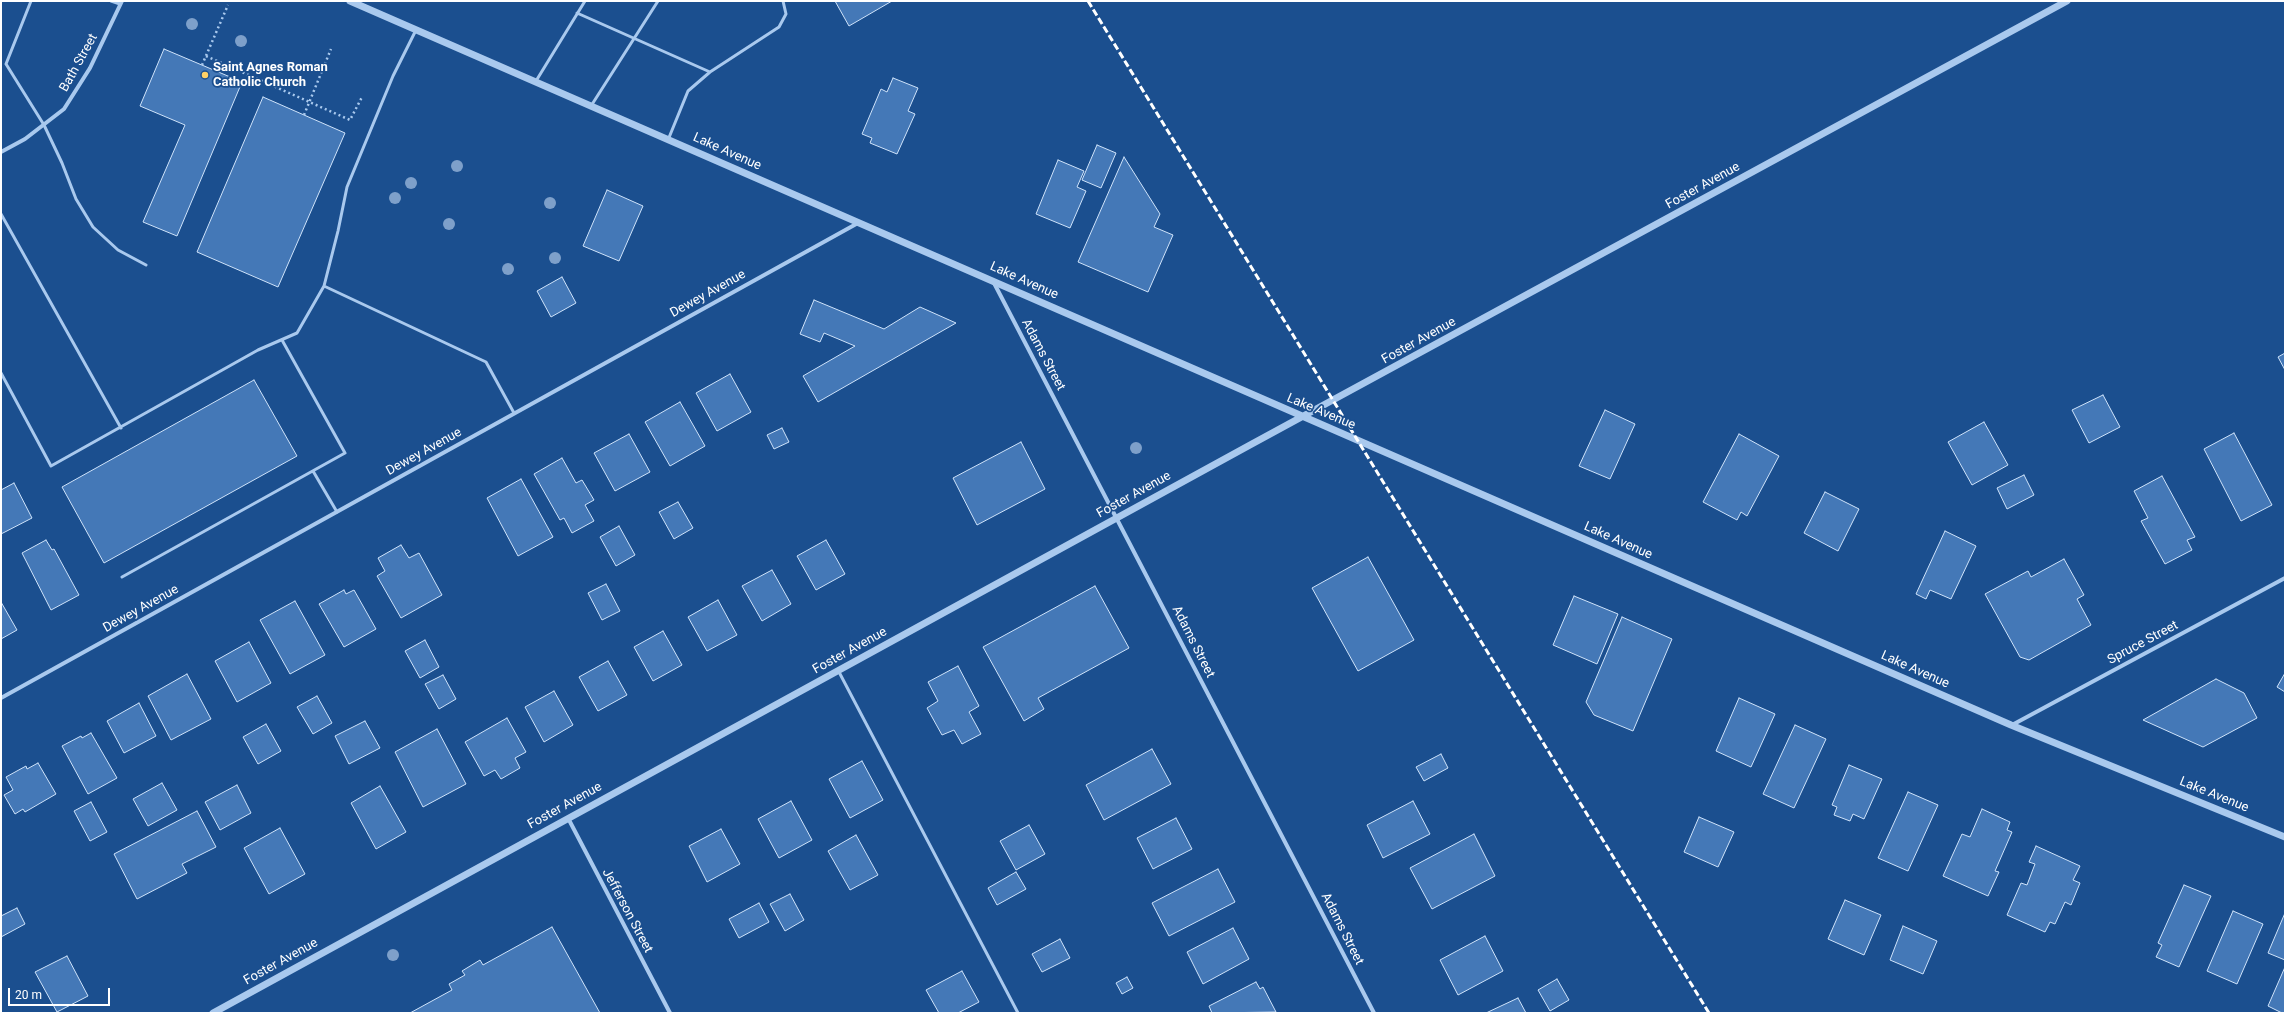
<!DOCTYPE html>
<html>
<head>
<meta charset="utf-8">
<style>
	body { margin:0 }
	#map { position:relative; width:2286px; height:1014px; overflow:hidden; background:#1b4f8f; font-family:Roboto,sans-serif }
	canvas { display:block }
	.frame { position:absolute; inset:0; border:2px solid #fff; pointer-events:none }
	.scale { position:absolute; left:8px; top:988px; width:102px; height:18px; box-sizing:border-box; border:2px solid #fff; border-top:0; padding-left:5px; font-size:12px; line-height:14px; white-space:nowrap; color:#fff; -webkit-text-stroke:3px #1b4f8f; paint-order:stroke }
</style>
</head>
<body>
<div id="map">
<canvas width="2286" height="1014"></canvas>
<div class="frame"></div>
<div class="scale">20 m</div>
</div>
<script>
const ctx = document.querySelector('canvas').getContext('2d');
ctx.lineJoin = 'round';
function fill(path, color) { ctx.fillStyle = color; ctx.fill(path, 'evenodd'); }
const toPath = rows => new Path2D(rows.map(r => 'M' + r).join(''));
function strokePath(path, color, width, dash) { ctx.strokeStyle = color; ctx.lineWidth = width; ctx.lineCap = dash ? 'butt' : 'round'; ctx.setLineDash(dash || []); ctx.stroke(path); }
function label(font, color, halo, rows, align = 'center') {
  ctx.font = font + ' Roboto,sans-serif'; ctx.lineWidth = 3.5; ctx.setLineDash([]); ctx.textBaseline = 'middle'; ctx.strokeStyle = halo; ctx.fillStyle = color; for (const [text, x, y, turn = 0] of rows) {
    ctx.save(); ctx.translate(x, y); ctx.rotate((+turn || 0) * Math.PI / 180); ctx.textAlign = isNaN(turn) ? turn : align; if (halo) ctx.strokeText(text, 0, 0); ctx.fillText(text, 0, 0); ctx.restore();
  }
}
const building = toPath([
	[835,1,892,1,849,26,835,1],
	[164,49,242,82,177,236,143,222,185,125,140,106,164,49],
	[893,78,918,88,908,111,915,114,897,154,870,143,872,138,862,134,881,89,887,92,893,78],
	[263,97,345,133,278,287,197,252,263,97],
	[1097,145,1116,153,1101,188,1082,180,1097,145],
	[1124,157,1160,214,1154,227,1173,235,1148,292,1078,262,1124,157],
	[1058,160,1084,171,1077,187,1086,191,1070,228,1036,214,1058,160],
	[607,190,643,206,619,261,583,246,607,190],
	[562,277,576,303,551,317,537,291,562,277],
	[814,300,884,329,920,307,956,323,818,402,803,376,855,346,824,333,820,342,800,334,814,300],
	[2285,353,2285,370,2278,357,2285,353],
	[730,374,751,412,717,431,696,393,730,374],
	[254,380,297,456,104,563,62,487,254,380],
	[2103,395,2120,427,2089,443,2072,410,2103,395],
	[680,402,705,446,670,466,645,422,680,402],
	[1605,410,1635,424,1610,479,1579,466,1605,410],
	[1984,422,2008,465,1972,485,1948,442,1984,422],
	[782,428,789,442,774,449,767,435,782,428],
	[2234,433,2272,505,2241,521,2204,449,2234,433],
	[629,434,650,472,615,491,594,453,629,434],
	[1739,434,1779,456,1747,516,1741,512,1737,520,1703,502,1739,434],
	[1021,442,1045,489,977,525,953,478,1021,442],
	[562,458,576,483,582,480,594,500,585,505,594,521,572,533,564,518,560,520,534,474,562,458],
	[2024,475,2034,495,2007,509,1997,488,2024,475],
	[2162,476,2195,537,2187,540,2192,550,2165,564,2141,521,2148,518,2134,491,2162,476],
	[521,479,553,537,518,556,487,498,521,479],
	[14,483,32,518,1,534,1,490,14,483],
	[1825,492,1859,509,1838,551,1804,533,1825,492],
	[678,502,693,528,674,539,659,512,678,502],
	[619,526,635,555,616,566,600,537,619,526],
	[1945,531,1976,546,1951,599,1930,590,1926,599,1916,594,1945,531],
	[46,540,52,550,54,549,79,595,51,610,22,553,46,540],
	[826,540,845,574,816,590,797,556,826,540],
	[401,545,409,558,419,553,442,595,401,618,377,576,385,571,378,558,401,545],
	[1368,557,1414,640,1358,671,1312,588,1368,557],
	[2064,559,2084,595,2077,599,2091,625,2029,660,2020,657,1985,594,2028,571,2031,577,2064,559],
	[772,570,791,604,762,621,742,586,772,570],
	[606,584,620,611,602,620,588,593,606,584],
	[1095,586,1129,648,1038,698,1044,709,1024,721,983,647,1095,586],
	[344,590,346,594,354,590,376,629,344,647,319,604,344,590],
	[1574,596,1618,614,1597,664,1553,645,1574,596],
	[718,600,737,635,707,651,688,617,718,600],
	[295,601,325,655,290,674,260,620,295,601],
	[1,602,17,630,1,639,1,602],
	[1622,617,1672,639,1633,731,1594,715,1586,702,1622,617],
	[663,631,682,665,653,681,634,647,663,631],
	[425,640,439,667,420,678,405,651,425,640],
	[249,642,271,683,237,702,215,661,249,642],
	[608,661,627,695,598,711,579,677,608,661],
	[958,666,979,706,969,712,981,734,962,744,954,730,942,735,927,708,938,701,928,682,958,666],
	[2285,673,2285,692,2277,687,2285,673],
	[187,674,211,719,171,740,148,696,187,674],
	[443,675,456,699,439,709,425,684,443,675],
	[2216,679,2244,693,2257,718,2203,747,2143,720,2216,679],
	[554,691,573,725,544,742,525,707,554,691],
	[317,696,332,723,313,734,297,707,317,696],
	[1739,698,1775,714,1751,767,1716,751,1739,698],
	[139,703,156,736,124,753,107,721,139,703],
	[507,718,526,752,515,758,520,768,501,779,495,770,484,776,465,742,507,718],
	[365,721,380,748,349,764,335,736,365,721],
	[266,724,281,751,258,764,243,737,266,724],
	[1795,725,1826,739,1794,808,1763,794,1795,725],
	[437,729,466,784,423,807,395,752,437,729],
	[91,733,117,778,88,794,62,746,81,736,82,738,91,733],
	[1152,749,1171,784,1104,820,1086,785,1152,749],
	[1441,754,1448,768,1424,781,1416,767,1441,754],
	[862,761,883,800,850,818,829,779,862,761],
	[38,763,56,794,25,812,23,809,15,814,4,795,13,790,6,777,26,766,27,769,38,763],
	[1849,765,1882,779,1864,819,1853,814,1850,821,1834,815,1837,807,1832,805,1849,765],
	[162,783,177,810,148,826,133,799,162,783],
	[237,785,251,813,220,830,205,802,237,785],
	[380,786,406,832,376,849,351,803,380,786],
	[1908,792,1938,805,1908,871,1878,858,1908,792],
	[791,801,812,840,779,858,758,819,791,801],
	[1413,801,1430,834,1383,858,1367,825,1413,801],
	[91,802,107,832,90,841,74,811,91,802],
	[1982,809,2010,822,2007,830,2012,832,1995,871,1999,872,1988,896,1943,876,1962,834,1970,837,1982,809],
	[197,811,216,847,182,864,187,873,137,899,114,854,197,811],
	[1699,817,1734,832,1718,867,1684,852,1699,817],
	[1176,818,1192,849,1153,869,1137,838,1176,818],
	[1029,825,1045,854,1016,870,1000,841,1029,825],
	[280,828,305,874,269,894,244,848,280,828],
	[721,829,740,864,707,882,689,846,721,829],
	[1474,834,1495,876,1432,909,1410,868,1474,834],
	[856,835,878,875,850,890,828,851,856,835],
	[2036,846,2080,866,2073,880,2080,883,2071,905,2065,902,2055,924,2050,922,2045,932,2007,915,2021,883,2027,885,2035,864,2029,862,2036,846],
	[1218,869,1235,902,1169,936,1152,903,1218,869],
	[1016,872,1026,889,997,905,988,888,1016,872],
	[2184,885,2211,896,2179,967,2156,957,2162,945,2158,943,2184,885],
	[790,894,804,920,785,931,770,904,790,894],
	[1845,900,1881,915,1864,955,1828,939,1845,900],
	[759,903,769,922,739,938,729,919,759,903],
	[17,908,25,924,1,937,1,916,17,908],
	[2233,911,2263,924,2237,984,2207,971,2233,911],
	[2285,913,2285,960,2268,953,2285,913],
	[1903,926,1937,941,1923,974,1890,960,1903,926],
	[552,927,600,1013,410,1013,452,990,449,984,465,975,462,971,480,960,483,965,552,927],
	[1233,928,1249,959,1203,984,1187,952,1233,928],
	[1485,936,1503,971,1458,995,1440,960,1485,936],
	[1060,939,1070,958,1042,972,1032,954,1060,939],
	[67,956,88,996,57,1012,35,972,67,956],
	[2285,967,2285,1013,2282,1013,2268,1006,2285,967],
	[962,971,979,1002,958,1013,939,1013,926,990,962,971],
	[1127,977,1133,988,1122,994,1116,983,1127,977],
	[1557,979,1569,1000,1550,1011,1538,990,1557,979],
	[1256,982,1260,989,1263,987,1276,1012,1212,1013,1209,1006,1256,982],
	[1518,998,1526,1013,1486,1013,1518,998]
]);
const path = toPath([
	[206,56,350,120,362,97],
	[202,65,228,5],
	[304,115,331,49]
]);
const service = toPath([
	[31,1,6,64,44,125,62,163,76,199,93,227,118,250,146,265],
	[111,1,120,4],
	[577,13,710,72],
	[536,81,585,1],
	[591,106,658,1],
	[668,140,688,91,710,72,779,27,786,14,783,1],
	[1,214,121,428],
	[324,286,486,362,514,413],
	[1,373,51,466,258,350,297,333,324,286,338,231,347,187,393,76,416,30],
	[313,471,337,512],
	[122,577,345,453,282,340],
	[839,672,1018,1013]
]);
const minor = toPath([
	[1,152,25,139,64,109,90,68,122,1],
	[994,283,1374,1013],
	[1,698,858,223],
	[2012,725,2285,578],
	[568,818,670,1013]
]);
const tertiary = toPath([
	[350,1,2011,725,2285,837],
	[213,1013,1250,445,2067,1]
]);
const rail = toPath([
	[1088,1,1709,1013]
]);
const trees = [
	[192,24],
	[241,41],
	[457,166],
	[411,183],
	[395,198],
	[550,203],
	[449,224],
	[555,258],
	[508,269],
	[1136,448],
	[393,955]
];
const markers = [
	[205,75,4,"#ffd166"]
];
const streetNames = [
	["Bath Street",79,63,-61],
	["Lake Avenue",727,152,24],
	["Foster Avenue",1703,186,-29],
	["Lake Avenue",1024,281,24],
	["Dewey Avenue",708,294,-29],
	["Foster Avenue",1419,341,-29],
	["Adams Street",1043,355,62],
	["Lake Avenue",1321,412,23],
	["Dewey Avenue",424,452,-29],
	["Foster Avenue",1134,495,-29],
	["Lake Avenue",1618,541,24],
	["Dewey Avenue",141,609,-29],
	["Adams Street",1193,642,63],
	["Spruce Street",2143,643,-28],
	["Foster Avenue",850,651,-29],
	["Lake Avenue",1915,670,24],
	["Lake Avenue",2214,795,22],
	["Foster Avenue",565,806,-29],
	["Jefferson Street",627,911,62],
	["Adams Street",1342,929,63],
	["Foster Avenue",281,962,-29]
];
const poiNames = [
	["Saint Agnes Roman",213,68],
	["Catholic Church",213,83]
];
fill(building, '#4478b7');
strokePath(building, '#cfe3fa', 1);
strokePath(path, '#a9c9ee', 2.5, [2, 3]);
strokePath(service, '#a9c9ee', 3);
strokePath(minor, '#a9c9ee', 4);
strokePath(tertiary, '#a9c9ee', 7);
strokePath(rail, '#fff', 3, [7, 3]);
ctx.fillStyle = '#7ea0ca';
for (const [x, y] of trees) { ctx.beginPath(); ctx.arc(x, y, 6, 0, 2 * Math.PI); ctx.fill(); }
for (const [x, y, r, color] of markers) { const dot = new Path2D(); dot.arc(x, y, r, 0, 2 * Math.PI); ctx.fillStyle = color; ctx.fill(dot); strokePath(dot, '#1b4f8f', 1.5); }
label('13px', '#fff', '#1b4f8f', streetNames);
label('bold 13px', '#fff', '#1b4f8f', poiNames, 'left');
</script>
</body>
</html>
